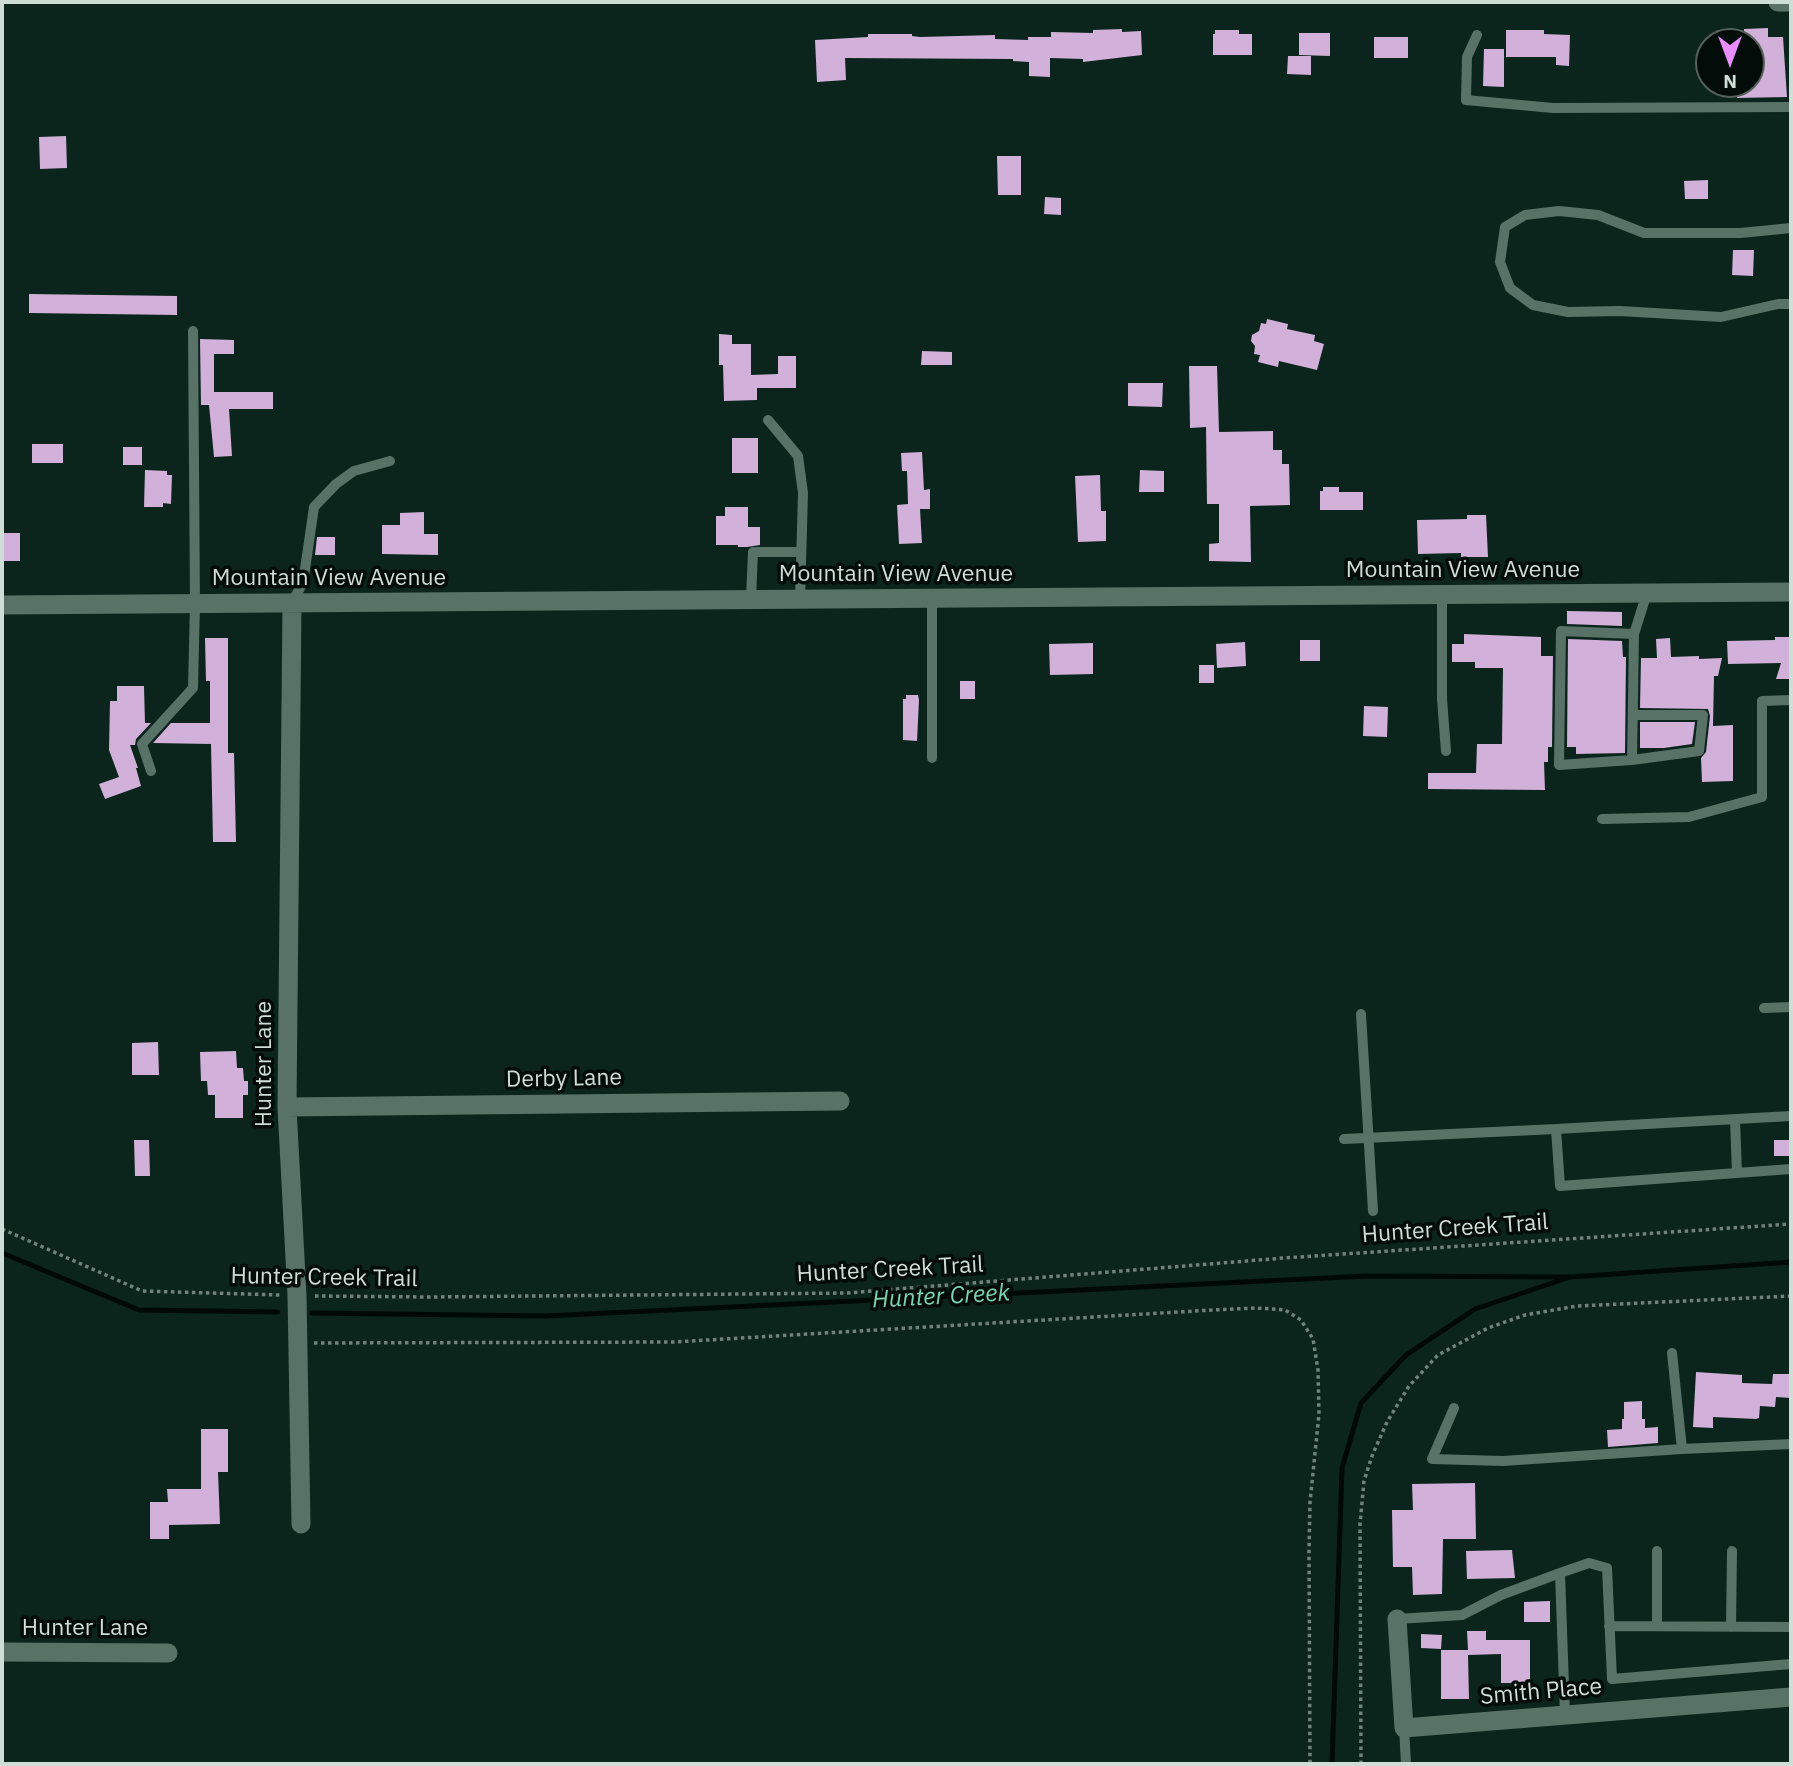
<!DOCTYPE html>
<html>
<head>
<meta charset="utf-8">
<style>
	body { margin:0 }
	#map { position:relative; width:1793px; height:1766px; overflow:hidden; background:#0c251c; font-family:"IBM Plex Sans",sans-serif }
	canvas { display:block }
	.frame { position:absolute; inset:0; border:4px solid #cfddd7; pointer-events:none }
	.north { position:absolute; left:1695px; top:28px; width:70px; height:70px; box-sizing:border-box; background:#030c08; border:2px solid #55605b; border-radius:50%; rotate:180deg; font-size:19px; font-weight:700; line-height:28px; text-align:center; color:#cfddd7 }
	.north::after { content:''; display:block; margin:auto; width:24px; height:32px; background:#e88eff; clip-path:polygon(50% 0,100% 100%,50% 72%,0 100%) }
</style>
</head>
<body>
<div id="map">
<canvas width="1793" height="1766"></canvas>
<div class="frame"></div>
<div class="north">N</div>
</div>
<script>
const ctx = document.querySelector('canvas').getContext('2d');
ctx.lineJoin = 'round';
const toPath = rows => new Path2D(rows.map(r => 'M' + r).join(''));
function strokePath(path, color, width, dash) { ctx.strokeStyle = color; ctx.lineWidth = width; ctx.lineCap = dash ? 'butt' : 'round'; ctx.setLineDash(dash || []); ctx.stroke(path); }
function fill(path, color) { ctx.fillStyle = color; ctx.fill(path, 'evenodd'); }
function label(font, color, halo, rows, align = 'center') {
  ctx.font = font + ' "IBM Plex Sans",sans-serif'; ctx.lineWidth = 7; ctx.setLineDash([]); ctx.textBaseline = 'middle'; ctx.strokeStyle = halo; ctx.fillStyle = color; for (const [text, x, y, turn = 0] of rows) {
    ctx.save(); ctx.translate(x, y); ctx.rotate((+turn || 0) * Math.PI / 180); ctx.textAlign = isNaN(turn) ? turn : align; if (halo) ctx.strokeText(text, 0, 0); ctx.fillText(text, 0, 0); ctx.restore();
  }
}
const stream = toPath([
	[2,1253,139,1310,278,1312],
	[312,1313,546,1316,1367,1276,1570,1277],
	[1332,1764,1342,1468,1361,1403,1406,1355,1475,1309,1570,1277,1791,1262]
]);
const building = toPath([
	[1768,28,1768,37,1783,37,1787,97,1737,98,1737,84,1751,84,1751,42,1744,42,1744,29],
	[1122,29,1122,32,1141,31,1142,55,1083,62,1083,59,1050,58,1050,77,1029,76,1029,62,1013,61,1013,59,845,58,846,80,817,82,815,40,868,37,868,34,912,34,912,36,920,37,995,35,995,39,1028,40,1028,37,1051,37,1051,32,1093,33,1093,30],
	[1215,30,1239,30,1239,34,1252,34,1252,55,1213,55,1213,34,1215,34],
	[1506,30,1544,30,1544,34,1570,35,1569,66,1556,65,1556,57,1506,57],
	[1299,33,1330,33,1330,56,1299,55],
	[1374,37,1408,37,1408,58,1374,58],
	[1484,49,1504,49,1504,87,1483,86],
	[1288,56,1311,56,1311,75,1287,74],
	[66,136,67,168,40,169,39,137],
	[997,156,1021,156,1021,195,998,195],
	[1708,180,1708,199,1685,199,1684,181],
	[1045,197,1061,198,1061,215,1044,214],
	[1733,250,1754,250,1753,276,1732,275],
	[29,294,177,296,177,315,29,313],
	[1267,319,1288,324,1287,329,1315,335,1314,341,1324,344,1317,370,1279,361,1278,367,1258,362,1260,355,1254,354,1255,346,1251,341,1252,335,1259,331,1261,323,1266,324],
	[719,334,732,335,732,344,751,344,751,375,778,374,778,356,796,356,796,388,757,388,757,400,724,401,723,365,719,365],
	[200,339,234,340,234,354,214,354,214,392,273,392,273,409,229,409,232,456,214,457,209,405,201,405],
	[922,351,952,352,952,365,921,365],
	[1189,366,1217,366,1219,432,1273,431,1273,450,1282,450,1282,464,1289,464,1290,505,1250,506,1251,562,1209,561,1209,544,1219,543,1219,504,1207,504,1206,427,1190,428],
	[1128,383,1163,383,1162,407,1128,406],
	[732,438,758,438,758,473,732,473],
	[32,444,63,444,63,463,32,463],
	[123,447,142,447,142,465,123,465],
	[922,452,924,490,930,489,930,509,920,509,922,543,899,544,897,505,908,504,907,471,902,471,901,453],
	[145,470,167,471,167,475,172,475,171,504,163,503,163,507,144,507],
	[1140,470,1164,471,1164,492,1139,492],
	[1100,475,1101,511,1106,511,1106,541,1078,542,1075,476],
	[1323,487,1339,487,1339,492,1363,492,1363,510,1320,510,1320,491,1323,491],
	[725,507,748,507,748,527,760,527,760,545,747,547,738,547,738,545,716,545,716,516,725,516],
	[424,512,424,534,438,534,438,555,382,554,382,525,400,525,400,513],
	[1467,515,1486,515,1488,557,1461,557,1461,553,1418,554,1417,520,1467,519],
	[2,533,20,533,20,561,2,561],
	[317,537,335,537,335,555,315,555],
	[1567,611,1622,612,1622,626,1567,624],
	[1464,634,1541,637,1541,656,1553,656,1552,747,1548,747,1548,762,1544,762,1545,790,1428,789,1428,773,1476,773,1477,744,1502,744,1503,668,1475,668,1475,662,1452,662,1452,644,1464,644],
	[1775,637,1791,637,1791,679,1776,679,1781,663,1728,664,1727,641,1775,640],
	[205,638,228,638,228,753,234,753,236,842,213,842,211,744,153,743,171,723,210,723,210,681,206,681],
	[1670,638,1671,657,1699,656,1699,659,1722,658,1718,676,1714,676,1713,726,1733,725,1733,781,1702,782,1701,758,1706,752,1710,716,1708,709,1640,708,1641,658,1657,658,1656,639],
	[1568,639,1622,641,1623,657,1626,657,1625,753,1576,754,1576,747,1567,747],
	[1300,640,1320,640,1320,661,1300,661],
	[1245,642,1246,666,1217,668,1216,644],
	[1093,643,1093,674,1050,675,1049,644],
	[1199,665,1214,665,1214,683,1199,683],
	[960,681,975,681,975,699,960,699],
	[117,686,144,686,145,723,151,723,136,739,135,745,130,745,138,768,136,768,141,786,105,799,99,784,119,777,109,750,110,701,117,701],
	[906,695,918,695,919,700,917,741,903,740,903,699,906,699],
	[1364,706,1388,707,1387,737,1363,736],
	[1640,722,1695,722,1692,744,1664,748,1640,748],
	[158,1042,159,1075,132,1075,132,1043],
	[236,1051,237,1068,243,1068,244,1081,248,1081,248,1095,243,1095,243,1118,215,1118,215,1095,208,1095,207,1081,201,1081,200,1052],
	[134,1140,149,1140,150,1176,135,1176],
	[1774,1140,1791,1140,1791,1156,1774,1156],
	[1696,1372,1742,1375,1742,1383,1772,1384,1773,1374,1791,1374,1791,1398,1776,1397,1775,1407,1760,1406,1759,1418,1756,1419,1713,1417,1713,1428,1693,1427],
	[1642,1401,1642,1419,1645,1419,1645,1428,1658,1427,1658,1443,1608,1447,1607,1430,1622,1429,1622,1419,1624,1419,1624,1402],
	[201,1429,228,1429,228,1472,218,1472,220,1524,169,1525,169,1539,150,1539,150,1502,168,1502,167,1489,201,1489],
	[1475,1483,1476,1539,1443,1539,1442,1594,1413,1595,1412,1567,1393,1567,1392,1510,1413,1510,1412,1484],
	[1512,1550,1515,1578,1467,1579,1466,1551],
	[1550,1601,1550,1622,1524,1622,1524,1602],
	[1467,1631,1486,1631,1486,1640,1530,1640,1530,1683,1501,1683,1501,1654,1468,1655,1469,1699,1441,1699,1441,1650,1468,1650],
	[1421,1634,1442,1635,1441,1649,1421,1648]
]);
const path = toPath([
	[2,1229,142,1291,280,1295],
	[315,1296,430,1297,847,1293,1284,1258,1791,1224],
	[314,1343,674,1342,1212,1310,1256,1308,1285,1310,1301,1320,1313,1339,1318,1370,1319,1414,1310,1502,1309,1552,1310,1764],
	[1361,1764,1360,1524,1364,1481,1372,1456,1387,1422,1409,1386,1438,1355,1488,1328,1525,1315,1577,1306,1791,1296]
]);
const lane = toPath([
	[1477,35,1467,57,1466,100,1553,108,1791,107],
	[1791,228,1741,233,1644,233,1598,215,1559,211,1525,215,1505,227,1500,262,1510,288,1533,305,1568,312,1620,311,1721,317,1778,304,1791,304],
	[768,420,798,456,803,493,800,599],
	[1442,594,1442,699,1446,751],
	[932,598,932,758],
	[751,599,753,552,801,552],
	[292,602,303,583,314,507,336,484,354,471,390,461],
	[1634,634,1561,631,1559,765,1632,760,1634,634,1647,593],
	[1632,760,1699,751,1703,715,1633,715],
	[151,771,142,744,193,688,195,604,193,331],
	[1602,819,1689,817,1762,797,1762,701,1791,700],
	[1764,1008,1791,1007],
	[1361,1014,1373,1211],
	[1735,1119,1737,1173],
	[1556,1129,1791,1116],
	[1344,1139,1556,1129,1560,1186,1791,1169],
	[1672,1353,1682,1449],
	[1454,1408,1432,1459,1503,1461,1682,1449,1791,1444],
	[1657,1551,1657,1626],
	[1560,1573,1589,1563,1607,1568,1612,1679,1791,1664],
	[1397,1619,1462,1615,1501,1595,1560,1573,1565,1714],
	[1609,1626,1791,1627],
	[1731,1627,1732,1551],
	[1404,1728,1406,1764]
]);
const street = toPath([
	[1778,2,1791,2],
	[292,603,287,1107,297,1296,301,1524],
	[2,605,1791,592],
	[287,1107,840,1101],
	[1397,1619,1404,1728,1791,1697],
	[2,1652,168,1653]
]);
const streetNames = [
	["Mountain View Avenue",1463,570],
	["Mountain View Avenue",896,574],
	["Mountain View Avenue",329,578],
	["Hunter Lane",264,1064,-90],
	["Derby Lane",564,1079,-1],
	["Hunter Creek Trail",1455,1229,-4],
	["Hunter Creek Trail",890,1270,-3],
	["Hunter Creek Trail",324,1278,1],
	["Hunter Lane",85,1628],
	["Smith Place",1541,1692,-5]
];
const waterNames = [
	["Hunter Creek",941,1297,-3]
];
strokePath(stream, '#000905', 5);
fill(building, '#d1b0da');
strokePath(path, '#6f827b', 3.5, [3.5, 3.5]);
strokePath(lane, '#587268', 10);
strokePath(street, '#587268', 19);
label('23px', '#cfddd7', '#030c08', streetNames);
label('italic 24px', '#7ad3b3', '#030c08', waterNames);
</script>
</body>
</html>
